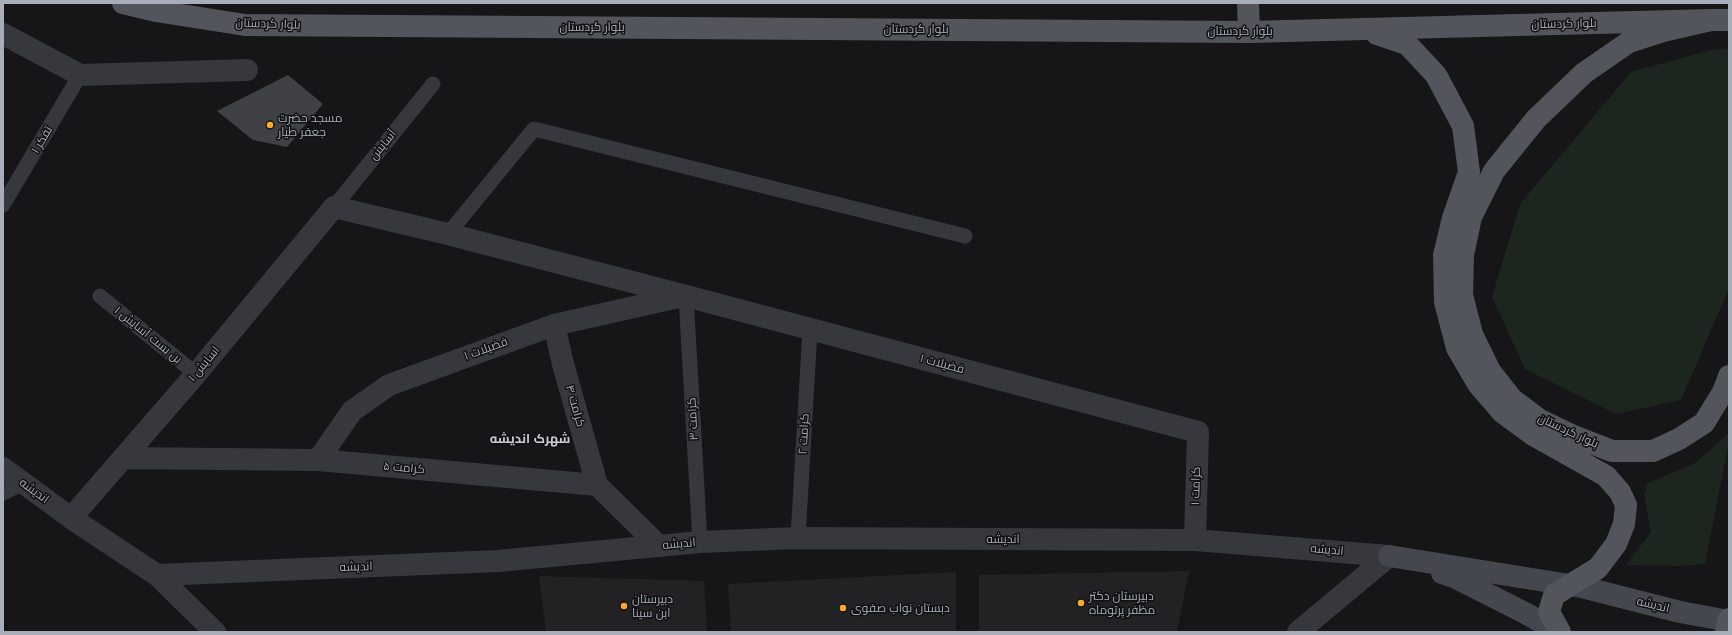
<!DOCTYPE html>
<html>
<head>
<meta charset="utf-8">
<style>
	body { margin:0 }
	#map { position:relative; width:1732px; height:635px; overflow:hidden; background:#161618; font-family:Montserrat,sans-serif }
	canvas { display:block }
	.frame { position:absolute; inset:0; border:4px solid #a7adb9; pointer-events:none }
</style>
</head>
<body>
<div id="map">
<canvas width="1732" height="635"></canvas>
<div class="frame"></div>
</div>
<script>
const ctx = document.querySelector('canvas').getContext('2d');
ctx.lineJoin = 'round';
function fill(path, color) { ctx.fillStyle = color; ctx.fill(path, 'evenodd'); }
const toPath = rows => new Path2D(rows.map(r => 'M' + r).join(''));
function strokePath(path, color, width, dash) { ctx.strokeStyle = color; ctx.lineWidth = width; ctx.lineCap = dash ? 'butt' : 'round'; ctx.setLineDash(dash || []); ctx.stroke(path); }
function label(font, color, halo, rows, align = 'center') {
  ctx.font = font + ' Montserrat,Cairo,sans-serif'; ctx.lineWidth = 3; ctx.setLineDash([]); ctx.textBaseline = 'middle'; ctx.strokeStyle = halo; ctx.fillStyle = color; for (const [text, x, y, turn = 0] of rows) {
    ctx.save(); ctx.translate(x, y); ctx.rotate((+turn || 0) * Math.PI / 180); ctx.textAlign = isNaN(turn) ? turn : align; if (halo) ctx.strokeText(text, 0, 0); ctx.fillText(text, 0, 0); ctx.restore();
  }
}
const built = toPath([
	[1189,571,1177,632,979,632,979,575],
	[956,572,956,632,731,632,728,584],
	[539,576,704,581,707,632,546,632]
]);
const green = toPath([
	[1729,48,1729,288,1681,400,1616,414,1525,369,1492,297,1520,204,1631,72,1711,50],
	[1729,433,1729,441,1705,564,1677,566,1626,565,1651,532,1644,495,1648,483,1695,463]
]);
const building = toPath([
	[288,75,323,104,287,147,253,140,217,111]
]);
const service = toPath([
	[3,205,80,75],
	[334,207,433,84],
	[448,234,534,129,965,236],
	[100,296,196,374],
	[686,296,700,542],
	[3,493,23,483],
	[798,538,810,329]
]);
const minor = toPath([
	[3,34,80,75,247,70],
	[554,325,563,364,597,485],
	[123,458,318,460,597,485,659,546],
	[318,460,352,411,389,385,554,325,683,296],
	[71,518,196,374,334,207,448,234,686,296,1198,432,1195,540],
	[157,575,215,632],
	[1298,632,1389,556]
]);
const tertiary = toPath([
	[3,468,71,518,157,575,498,561,700,542,798,538,1195,540,1389,556]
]);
const secondary = toPath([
	[1389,556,1582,587,1680,612,1729,621],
	[1442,573,1454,577,1527,614,1558,632]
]);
const primary = toPath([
	[123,3,156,11,245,25,1249,32,1711,20],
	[1248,3,1249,32],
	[1729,20,1711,20,1663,31,1629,42,1584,73,1536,119,1494,171,1471,217,1463,255,1462,295,1472,334,1490,371,1512,399,1540,420,1571,435,1612,451,1653,451,1679,439,1704,423,1723,392,1729,376],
	[1377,34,1407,44,1436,75,1463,126,1469,172,1453,218,1444,255,1445,302,1457,348,1478,384,1503,413,1533,435,1606,476,1620,492,1626,505,1624,524,1616,544,1598,568,1554,595,1549,612,1560,632],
	[1726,632,1729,619]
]);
const markers = [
	[270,125,4,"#ffaa27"],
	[1081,603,4,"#ffaa27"],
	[624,606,4,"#ffaa27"],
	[843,608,4,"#ffaa27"]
];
const streetNames = [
	["بلوار کردستان",268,24,2],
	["بلوار کردستان",1564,24,-1],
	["بلوار کردستان",592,27],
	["بلوار کردستان",916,29],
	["بلوار کردستان",1240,31],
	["تفکر ۱",42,140,-59],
	["آسایش",383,145,-51],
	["بن بست آسایش ۱",148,335,39],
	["فضیلات ۱",486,349,-20],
	["اسایش ۱",204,364,-50],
	["فضیلات ۱",942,364,15],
	["کرامت ۴",575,406,74],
	["کرامت ۳",693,419,-93],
	["بلوار کردستان",1568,431,25],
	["کرامت ۲",804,434,-87],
	["کرامت ۵",404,468,5],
	["کرامت ۱",1196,486,-89],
	["اندیشه",34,491,36],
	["اندیشه",1003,539],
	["اندیشه",679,544,-5],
	["اندیشه",1327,550,5],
	["اندیشه",356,567,-2],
	["اندیشه",1653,605,14]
];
const poiNames = [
	["مسجد حضرت",278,118],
	["جعفر طیار",278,132],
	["دبیرستان دکتر",1089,596],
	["مظفر پرتوماه",1089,610],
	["دبیرستان",632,599],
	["ابن سینا",632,613],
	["دبستان نواب صفوی",851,608]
];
const neighbourhoodNames = [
	["شهرک اندیشه",530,439]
];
fill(built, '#222225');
fill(green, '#1d261e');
fill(building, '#404145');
strokePath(service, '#36383d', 15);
strokePath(minor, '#36383d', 22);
strokePath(tertiary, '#36383d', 22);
strokePath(secondary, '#44474d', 22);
strokePath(primary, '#52555c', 22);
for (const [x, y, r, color] of markers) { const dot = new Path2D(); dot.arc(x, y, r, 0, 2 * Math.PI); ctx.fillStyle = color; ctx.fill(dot); strokePath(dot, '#111113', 1.5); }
label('12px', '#a7adb9', '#111113', streetNames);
label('12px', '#a7adb9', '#111113', poiNames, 'left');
label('bold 13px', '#c8ccd5', '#111113', neighbourhoodNames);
</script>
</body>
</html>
